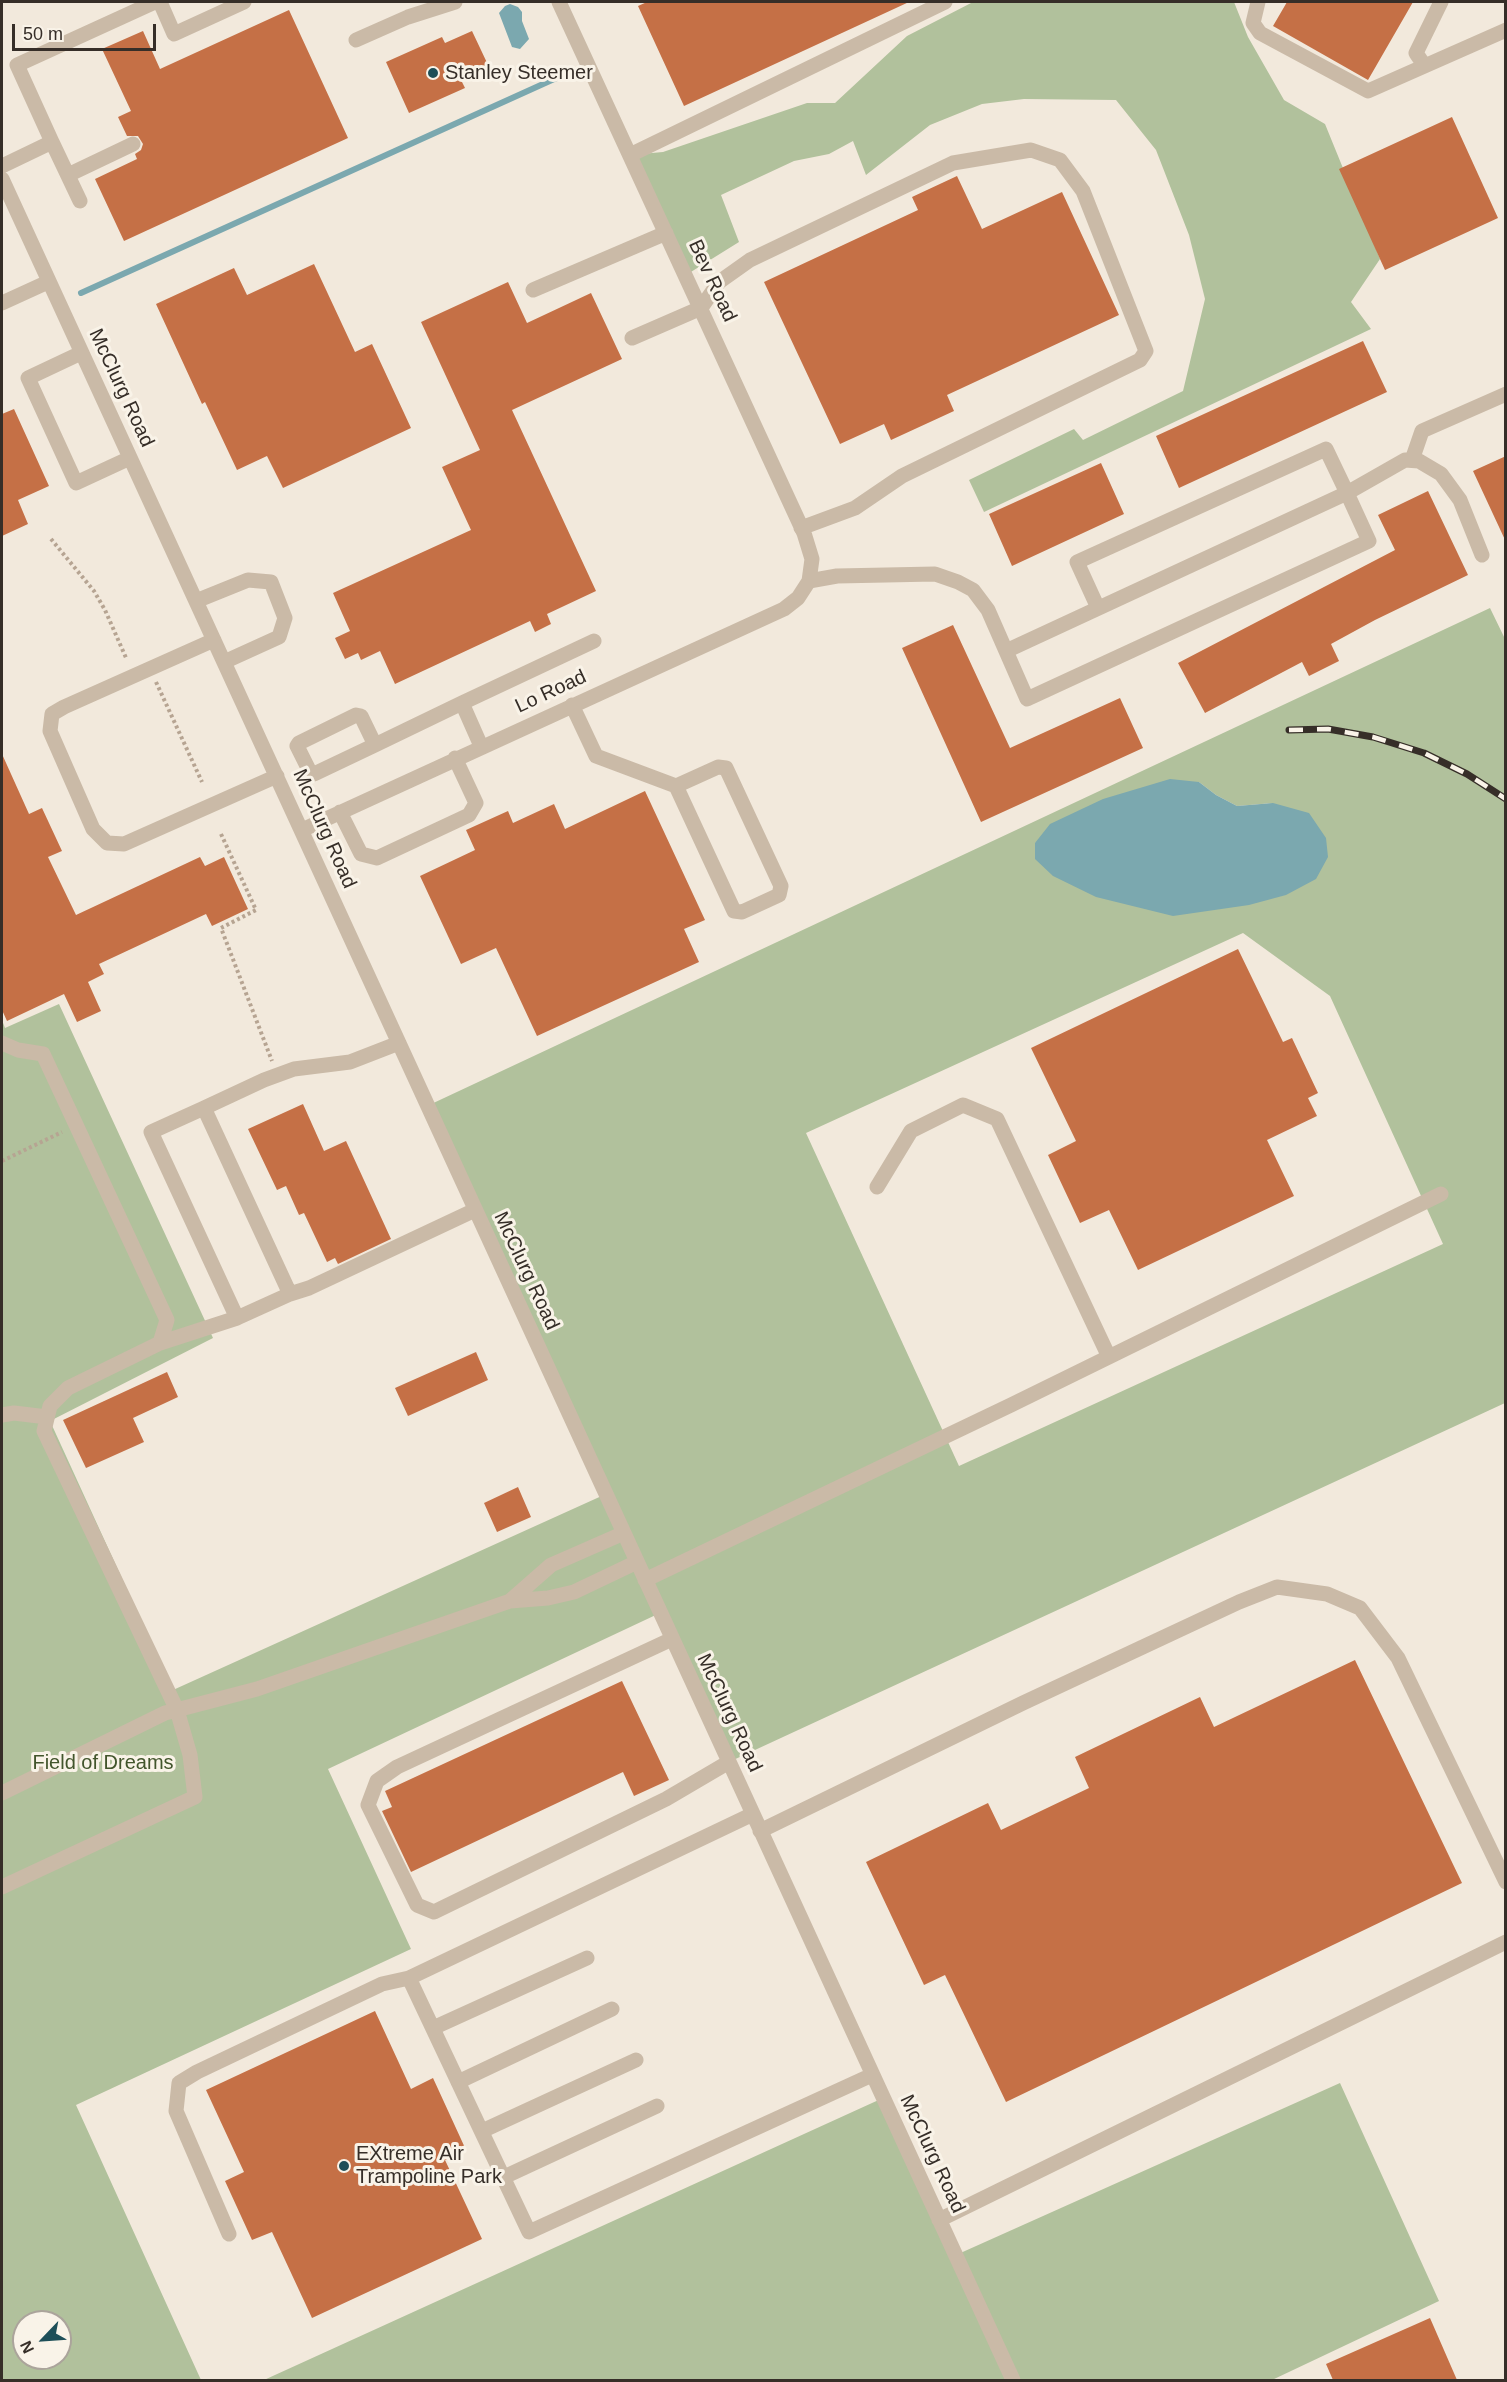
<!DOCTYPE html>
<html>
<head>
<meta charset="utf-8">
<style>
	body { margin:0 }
	#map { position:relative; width:1507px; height:2382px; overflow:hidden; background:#f2e9dc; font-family:Helvetica,sans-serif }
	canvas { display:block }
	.frame { position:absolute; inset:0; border:3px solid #362e28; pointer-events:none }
	.north { position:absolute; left:12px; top:2310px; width:60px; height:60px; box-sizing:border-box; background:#f9f3e8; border:2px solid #aba49b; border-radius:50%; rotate:245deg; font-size:16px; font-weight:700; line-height:24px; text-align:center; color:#362e28 }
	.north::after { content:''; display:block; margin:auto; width:21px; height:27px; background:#1e4f58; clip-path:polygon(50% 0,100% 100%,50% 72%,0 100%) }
	.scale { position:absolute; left:12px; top:24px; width:144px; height:27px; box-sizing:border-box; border:3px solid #362e28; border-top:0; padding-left:8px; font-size:18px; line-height:21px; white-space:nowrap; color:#362e28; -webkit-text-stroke:4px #f9f3e8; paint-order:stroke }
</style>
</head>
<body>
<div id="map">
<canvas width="1507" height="2382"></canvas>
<div class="frame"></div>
<div class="north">N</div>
<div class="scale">50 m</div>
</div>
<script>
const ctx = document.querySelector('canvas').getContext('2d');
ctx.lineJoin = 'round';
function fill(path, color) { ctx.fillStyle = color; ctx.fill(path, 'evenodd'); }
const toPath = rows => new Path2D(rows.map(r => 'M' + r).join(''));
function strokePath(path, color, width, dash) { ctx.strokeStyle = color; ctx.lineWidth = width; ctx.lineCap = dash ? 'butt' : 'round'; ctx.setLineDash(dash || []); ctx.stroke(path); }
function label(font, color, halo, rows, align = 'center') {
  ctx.font = font + ' Helvetica,sans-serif'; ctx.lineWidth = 6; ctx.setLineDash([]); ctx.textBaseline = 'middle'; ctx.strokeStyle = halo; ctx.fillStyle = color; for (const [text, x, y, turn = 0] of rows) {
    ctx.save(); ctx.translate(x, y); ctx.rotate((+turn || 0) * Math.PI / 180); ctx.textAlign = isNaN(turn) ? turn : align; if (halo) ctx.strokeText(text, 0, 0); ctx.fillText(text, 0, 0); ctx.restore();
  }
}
const green = toPath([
	[973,2,1234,2,1248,37,1284,100,1325,124,1380,259,1351,302,1371,329,984,512,969,480,1074,429,1083,440,1183,391,1205,299,1189,235,1156,150,1116,100,1024,99,982,104,930,125,866,175,853,141,829,154,794,161,721,195,739,242,686,275,630,155,663,152,807,103,835,103,907,36],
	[1490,608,1506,641,1505,1403,729,1762,660,1613,328,1769,411,1949,76,2105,201,2380,2,2380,2,1020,5,1028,59,1004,213,1338,50,1421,173,1690,606,1494,427,1106],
	[1199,782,1216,795,1237,806,1273,803,1035,843],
	[1243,933,1330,996,1443,1244,959,1466,806,1133],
	[24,2322,60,2322,60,2358,24,2358],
	[1340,2083,1439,2301,1272,2380,264,2380,883,2098,956,2255]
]);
const water = toPath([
	[510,4,518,7,522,12,522,21,529,39,520,49,512,47,499,13,505,6],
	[1170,779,1199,782,1216,795,1237,806,1273,803,1309,813,1326,838,1328,857,1316,879,1286,895,1249,905,1173,916,1096,897,1053,876,1035,859,1035,843,1050,824,1103,799]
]);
const stream = toPath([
	[81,293,563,75]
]);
const building = toPath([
	[647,2,909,2,684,106,638,6],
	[1287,2,1413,2,1368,80,1273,26],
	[289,10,348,138,124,241,95,179,137,159,135,154,141,150,143,144,138,136,127,136,118,117,131,111,102,49,143,31,160,69],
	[472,31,489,67,461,80,465,88,409,113,386,62,442,37,445,43],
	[1452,117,1498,218,1385,270,1339,169],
	[957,176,982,229,1062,192,1119,315,947,395,954,411,891,440,884,424,840,444,764,282,918,210,912,197],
	[314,264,355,352,372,344,411,428,283,488,267,456,237,470,205,402,202,404,156,304,234,268,247,295],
	[508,282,527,323,591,293,622,359,512,410,596,591,547,614,551,624,535,632,530,621,395,684,380,651,361,660,358,653,345,659,335,638,350,631,333,593,471,530,442,467,480,450,421,322],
	[1363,341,1387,392,1179,488,1156,436],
	[14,409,49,486,18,500,28,524,2,536,2,414],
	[1506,456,1506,542,1473,471],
	[1101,463,1124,514,1012,566,989,514],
	[1428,491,1468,575,1375,620,1331,644,1339,661,1309,676,1302,662,1205,713,1178,663,1395,550,1378,515],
	[953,625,1010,748,1120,698,1143,748,981,822,902,648],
	[2,754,29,814,42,808,62,851,48,857,76,915,200,857,205,866,224,857,248,909,212,926,206,914,99,964,104,974,88,982,101,1011,77,1022,64,994,7,1021,2,1010],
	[645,791,705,920,684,929,699,962,537,1036,496,948,461,964,420,876,475,850,466,830,508,811,513,823,554,804,565,829],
	[1238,949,1283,1042,1292,1038,1318,1093,1308,1098,1317,1116,1267,1140,1294,1196,1138,1270,1109,1210,1080,1223,1048,1155,1076,1141,1031,1048],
	[303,1104,324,1151,346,1141,391,1239,338,1264,335,1258,327,1262,304,1213,299,1215,286,1186,277,1190,248,1129],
	[476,1352,488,1380,408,1416,395,1388],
	[167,1372,178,1397,133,1418,144,1442,86,1468,63,1420],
	[518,1487,531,1517,497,1532,484,1503],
	[1355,1660,1462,1883,1006,2102,945,1975,924,1985,866,1862,988,1803,1001,1830,1089,1788,1075,1757,1200,1697,1214,1727],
	[622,1681,669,1780,634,1796,623,1772,411,1872,382,1811,392,1807,385,1791],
	[375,2011,411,2089,433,2078,466,2150,445,2160,482,2239,312,2318,272,2232,252,2240,225,2181,244,2172,206,2090],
	[1430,2318,1457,2380,1333,2380,1326,2364]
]);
const path = toPath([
	[51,539,94,591,105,610,127,660],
	[156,682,202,782],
	[221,834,256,910,221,928,272,1061],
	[2,1161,62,1132]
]);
const minor = toPath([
	[160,2,174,34,244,2],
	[1258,2,1253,23,1260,33,1368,91,1506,30],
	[356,40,408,17,455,2],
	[1424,65,1416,53,1441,2],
	[52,142,80,201],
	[630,155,945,2],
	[2,166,52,142,17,65,155,2],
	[68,175,133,144],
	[2,179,1013,2380],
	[533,290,666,233],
	[2,303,48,282],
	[632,338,701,308,719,282,750,260,953,163,1031,150,1060,160,1083,191,1146,351,1140,360,902,476,855,508,801,528],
	[81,353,28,378,76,483,130,458],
	[1412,460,1422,431,1506,394],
	[809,581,837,576,935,574,958,582,973,590,988,610,1027,699,1369,541,1347,493,1405,460,1419,461,1441,474,1460,500,1482,555],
	[196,601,248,580,271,582,285,618,279,637,224,662],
	[214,640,64,707,52,714,50,731,93,829,107,843,124,844,277,776],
	[1006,651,1347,493,1326,449,1077,562,1098,608],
	[462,703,481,746],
	[572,705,596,756,676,786,734,911,742,912,779,895,781,886,726,768,718,767,676,786],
	[375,745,361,716,356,715,299,743,297,746,310,772,314,774,375,745,462,703,594,641],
	[340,812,361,854,377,858,469,815,476,803,455,758],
	[302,830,784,609,798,598,809,581,812,559,804,533,559,2],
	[2,1043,18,1050,43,1054,167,1320,160,1343,68,1388,50,1406,44,1431,177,1710,190,1755,195,1797,2,1887],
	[399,1043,350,1062,294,1069,264,1080,204,1108,290,1294,309,1288,475,1210],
	[204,1108,151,1132,237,1318,290,1294],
	[877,1187,911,1131,963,1105,997,1119,1109,1357],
	[160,1343,237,1318],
	[2,1415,14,1413,47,1417],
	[645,1580,1011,1405,1441,1194],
	[510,1601,551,1565,624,1533],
	[672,1639,397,1767,377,1781,368,1805,417,1905,434,1912,666,1799,729,1762],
	[2,1793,165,1713,257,1689,510,1601,548,1598,574,1592,637,1562],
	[753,1814,409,1978,529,2232,872,2075],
	[760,1831,1023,1703,1239,1602,1277,1587,1327,1594,1360,1608,1398,1658,1506,1882],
	[433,2028,587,1958],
	[458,2082,612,2009],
	[482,2131,636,2060],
	[504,2177,657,2106],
	[939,2220,1506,1942],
	[229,2234,176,2111,179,2083,197,2072,382,1984,409,1978]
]);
const rail = toPath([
	[1289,730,1328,729,1373,737,1424,753,1467,774,1506,799]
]);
const markers = [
	[433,73,6,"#1e4f58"],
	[344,2166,6,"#1e4f58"]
];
const poiNames = [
	["Stanley Steemer",445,73],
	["EXtreme Air",356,2154],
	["Trampoline Park",356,2177]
];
const streetNames = [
	["Bev Road",712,281,65],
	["McClurg Road",121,388,65],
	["Lo Road",551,692,-25],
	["McClurg Road",324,829,66],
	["McClurg Road",526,1271,65],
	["McClurg Road",729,1713,65],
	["McClurg Road",932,2154,65]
];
const parkNames = [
	["Field of Dreams",103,1763]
];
fill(green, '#b1c19c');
fill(water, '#7ba8af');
strokePath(stream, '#7ba8af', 6);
fill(building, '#c57046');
strokePath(path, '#b6a492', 4, [3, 3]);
strokePath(minor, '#cabaa7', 15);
strokePath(rail, '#362e28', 7);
strokePath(rail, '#f9f3e8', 4.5, [14]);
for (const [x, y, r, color] of markers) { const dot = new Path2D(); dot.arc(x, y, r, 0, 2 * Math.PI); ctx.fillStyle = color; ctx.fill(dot); strokePath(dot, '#f9f3e8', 2); }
label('20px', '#362e28', '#f9f3e8', poiNames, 'left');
label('20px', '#362e28', '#f9f3e8', streetNames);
label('20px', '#42552c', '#f9f3e8', parkNames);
</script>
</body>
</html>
